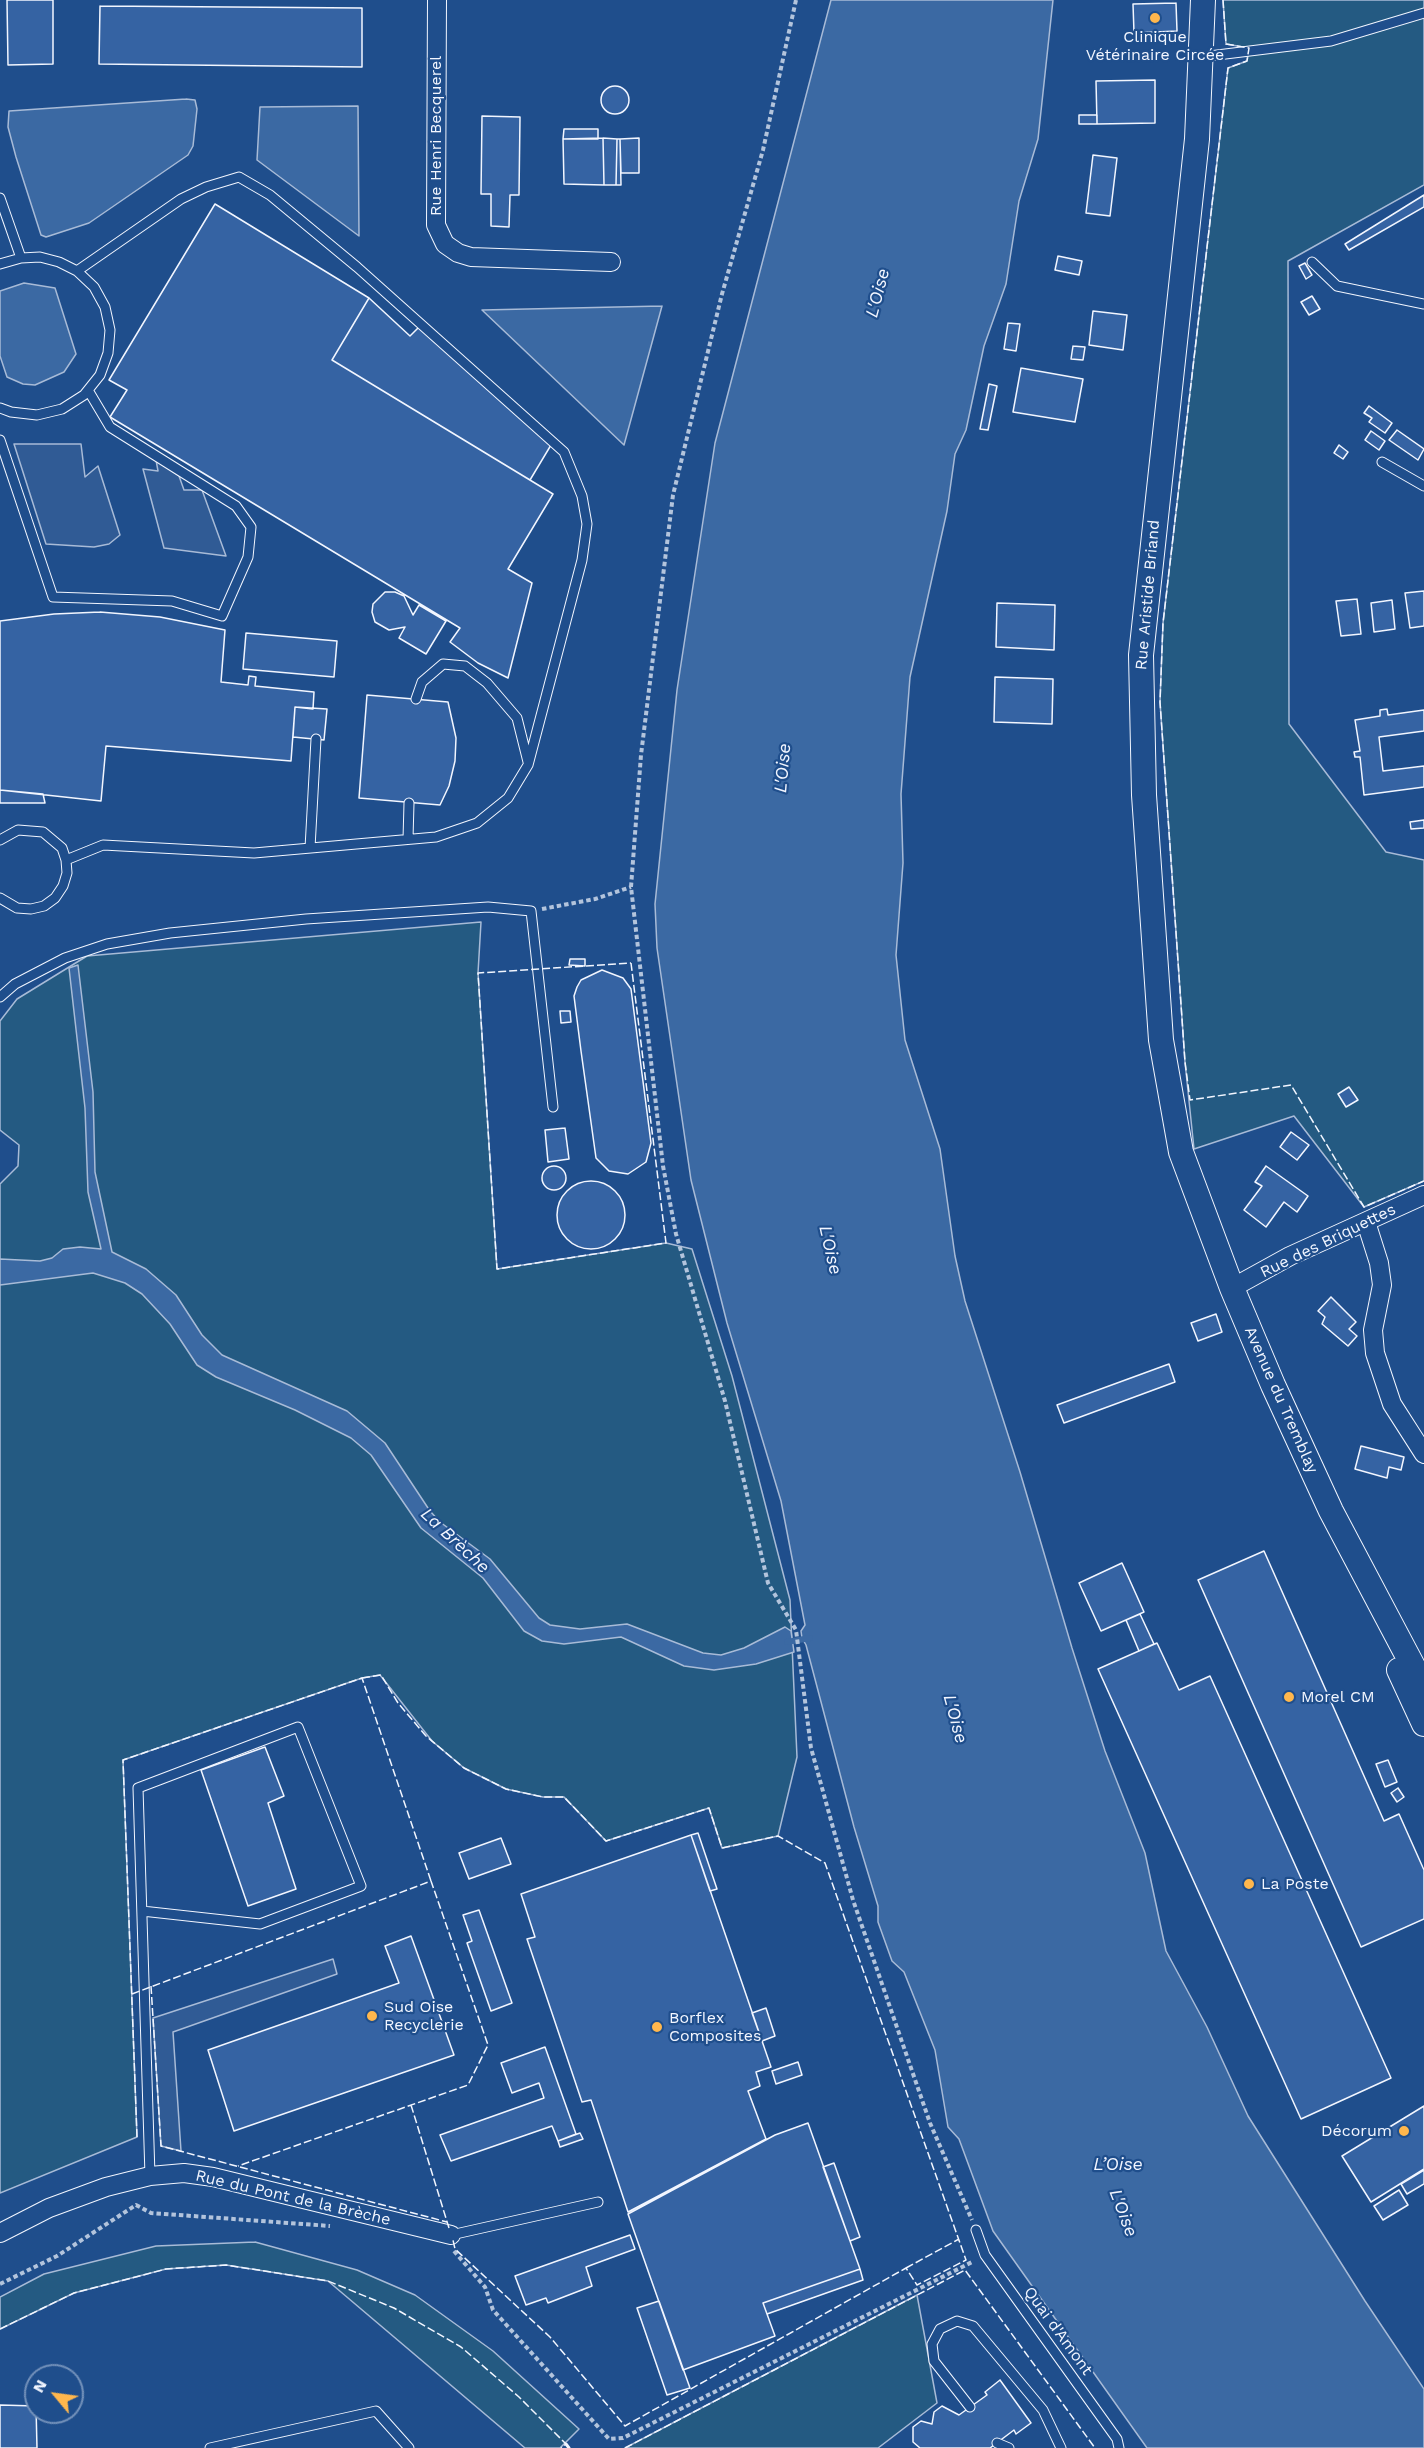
<!DOCTYPE html>
<html>
<head>
<meta charset="utf-8">
<style>
	body { margin:0 }
	#map { position:relative; width:1424px; height:2448px; overflow:hidden; background:#1f4e8c; font-family:"Work Sans",sans-serif }
	canvas { display:block }
	.north { position:absolute; left:24px; top:2364px; width:60px; height:60px; box-sizing:border-box; background:#1f4e8c; border:2px solid #7391ba; border-radius:50%; rotate:299deg; font-size:16px; font-weight:700; line-height:24px; text-align:center; color:#f2f6ff }
	.north::after { content:''; display:block; margin:auto; width:21px; height:27px; background:#ffb74d; clip-path:polygon(50% 0,100% 100%,50% 72%,0 100%) }
</style>
</head>
<body>
<div id="map">
<canvas width="1424" height="2448"></canvas>
<div class="north">N</div>
</div>
<script>
const ctx = document.querySelector('canvas').getContext('2d');
ctx.lineJoin = 'round';
function fill(path, color) { ctx.fillStyle = color; ctx.fill(path, 'evenodd'); }
const toPath = rows => new Path2D(rows.map(r => 'M' + r).join(''));
function strokePath(path, color, width, dash) { ctx.strokeStyle = color; ctx.lineWidth = width; ctx.lineCap = dash ? 'butt' : 'round'; ctx.setLineDash(dash || []); ctx.stroke(path); }
function label(font, color, halo, rows, align = 'center') {
  ctx.font = font + ' "Work Sans",sans-serif'; ctx.lineWidth = 4.5; ctx.setLineDash([]); ctx.textBaseline = 'middle'; ctx.strokeStyle = halo; ctx.fillStyle = color; for (const [text, x, y, turn = 0] of rows) {
    ctx.save(); ctx.translate(x, y); ctx.rotate((+turn || 0) * Math.PI / 180); ctx.textAlign = isNaN(turn) ? turn : align; if (halo) ctx.strokeText(text, 0, 0); ctx.fillText(text, 0, 0); ctx.restore();
  }
}
const green = toPath([
	[1223,0,1424,0,1424,185,1288,261,1289,724,1386,852,1424,860,1424,1181,1364,1207,1294,1116,1194,1149,1185,1062,1160,702,1163,623,1228,68,1247,61,1249,48,1226,44,1223,0],
	[481,922,478,973,497,1269,666,1243,692,1249,732,1376,790,1600,797,1757,778,1836,722,1848,709,1808,606,1841,564,1797,543,1797,506,1789,464,1768,432,1741,380,1675,362,1678,123,1760,137,2137,0,2193,0,1184,18,1166,19,1145,0,1130,0,1021,17,999,87,956,481,922],
	[255,2242,357,2270,415,2295,493,2351,579,2429,560,2448,525,2448,328,2281,226,2265,166,2269,74,2293,0,2329,0,2297,44,2274,156,2246,255,2242],
	[917,2295,937,2403,878,2448,625,2448,917,2295]
]);
const parking = toPath([
	[14,444,81,444,85,477,98,466,120,535,109,544,94,547,46,544,14,444],
	[156,460,179,476,184,490,202,490,226,556,164,548,143,469,158,471,156,460],
	[333,1959,337,1974,173,2032,181,2151,161,2146,153,2018,333,1959]
]);
const water = toPath([
	[831,0,1053,0,1038,139,1019,201,1006,284,984,346,966,430,955,454,947,511,910,677,901,794,903,863,896,955,905,1040,940,1149,955,1256,965,1301,1020,1472,1072,1648,1105,1751,1145,1853,1166,1951,1207,2027,1248,2116,1365,2301,1424,2389,1424,2448,1147,2448,993,2231,959,2139,948,2127,935,2050,904,1972,892,1961,878,1922,878,1906,854,1827,806,1645,802,1638,801,1631,805,1625,781,1501,727,1323,691,1180,657,948,655,904,677,690,715,443,831,0],
	[186,99,195,100,197,109,193,146,188,155,89,223,46,237,41,235,16,157,8,127,9,111,186,99],
	[358,106,359,236,257,160,260,107,358,106],
	[24,283,55,288,76,354,64,372,35,385,23,384,7,377,0,356,0,291,24,283],
	[662,306,624,445,482,310,662,306],
	[78,965,93,1092,95,1172,112,1252,146,1269,176,1295,202,1335,222,1355,347,1411,385,1443,430,1511,440,1522,490,1559,539,1618,550,1625,580,1629,627,1624,703,1653,721,1655,744,1648,785,1627,791,1631,794,1652,756,1664,714,1670,684,1666,621,1637,564,1644,542,1641,524,1631,483,1578,421,1528,371,1455,351,1438,295,1410,216,1377,197,1365,170,1324,142,1294,125,1283,93,1273,0,1285,0,1259,40,1261,52,1258,63,1249,80,1247,101,1249,88,1192,85,1108,69,968,78,965]
]);
const stream = toPath([
	[787,1642,810,1638]
]);
const building = toPath([
	[7,0,53,0,53,64,8,65,7,0],
	[1176,3,1177,31,1134,33,1133,4,1176,3],
	[100,6,362,8,362,67,99,64,100,6],
	[1155,80,1155,123,1097,124,1096,81,1155,80],
	'601 100a14 14 0 1 1 28 0a14 14 0 1 1-28 0Z',
	[1079,115,1097,115,1097,124,1079,124,1079,115],
	[482,116,520,117,519,195,510,195,509,227,491,226,491,194,481,194,482,116],
	[564,129,598,129,598,139,563,139,564,129],
	[603,138,617,139,616,185,604,185,603,138],
	[603,138,604,185,564,184,563,139,603,138],
	[639,138,639,173,621,173,620,139,639,138],
	[617,139,620,139,621,185,616,185,617,139],
	[1093,155,1117,158,1110,216,1086,213,1093,155],
	[1424,195,1424,207,1349,250,1345,244,1424,195],
	[215,204,369,298,332,360,553,494,508,569,532,583,508,678,478,663,450,642,460,628,110,417,127,390,109,380,215,204],
	[1058,256,1082,261,1079,275,1055,270,1058,256],
	[1305,263,1312,275,1306,279,1299,266,1305,263],
	[1312,296,1320,309,1309,315,1301,302,1312,296],
	[369,298,410,336,420,326,551,445,530,480,332,360,369,298],
	[1093,311,1127,315,1123,350,1089,345,1093,311],
	[1008,323,1020,324,1016,351,1004,349,1008,323],
	[1073,346,1085,347,1083,360,1071,359,1073,346],
	[1021,368,1083,379,1075,422,1013,412,1021,368],
	[989,384,997,386,988,430,980,429,989,384],
	[1369,406,1392,423,1385,433,1369,422,1372,418,1364,413,1369,406],
	[1397,430,1424,449,1418,460,1389,440,1397,430],
	[1371,431,1385,441,1379,450,1365,440,1371,431],
	[1339,445,1348,452,1343,459,1334,453,1339,445],
	[1424,591,1424,626,1410,628,1405,593,1424,591],
	[385,592,395,592,404,596,413,615,419,605,446,621,426,654,399,638,405,627,389,630,375,622,372,612,373,604,385,592],
	[1357,599,1361,634,1341,636,1336,601,1357,599],
	[1392,600,1395,629,1374,632,1371,603,1392,600],
	[997,603,1055,605,1054,650,996,647,997,603],
	[100,612,160,617,225,630,221,682,248,685,249,676,256,677,255,686,314,692,313,709,295,707,291,761,106,746,101,801,0,790,0,621,54,614,100,612],
	[246,633,337,641,334,677,243,669,246,633],
	[995,677,1053,679,1052,724,994,722,995,677],
	[367,695,448,702,456,738,455,761,449,786,440,805,359,798,367,695],
	[295,707,327,709,324,740,293,737,295,707],
	[1387,709,1388,715,1424,710,1424,731,1379,737,1383,771,1424,766,1424,787,1364,795,1360,757,1355,757,1354,752,1360,751,1355,720,1380,716,1380,710,1387,709],
	[0,790,43,794,45,803,0,803,0,790],
	[1424,820,1424,828,1411,829,1410,822,1424,820],
	[570,959,585,959,585,966,569,965,570,959],
	[602,970,623,978,631,989,651,1143,646,1162,628,1174,609,1171,596,1158,581,1051,574,996,577,987,581,980,602,970],
	[560,1011,570,1011,571,1022,561,1023,560,1011],
	[1349,1087,1358,1100,1346,1107,1338,1094,1349,1087],
	[565,1128,569,1159,548,1162,545,1130,565,1128],
	[1291,1132,1309,1145,1297,1160,1280,1147,1291,1132],
	[1266,1166,1308,1196,1297,1212,1284,1202,1266,1227,1244,1210,1262,1186,1255,1182,1266,1166],
	'542 1178a12 12 0 1 1 24 0a12 12 0 1 1-24 0Z',
	'557 1215a34 34 0 1 1 68 0a34 34 0 1 1-68 0Z',
	[1331,1297,1356,1322,1349,1329,1357,1336,1348,1346,1322,1324,1325,1317,1318,1311,1331,1297],
	[1216,1314,1222,1332,1198,1341,1191,1323,1216,1314],
	[1169,1364,1175,1382,1064,1423,1057,1405,1169,1364],
	[1361,1446,1404,1457,1401,1470,1389,1467,1387,1478,1355,1469,1361,1446],
	[1264,1551,1384,1821,1399,1814,1424,1870,1424,1919,1361,1947,1198,1580,1264,1551],
	[1122,1563,1144,1612,1101,1631,1079,1583,1122,1563],
	[1140,1614,1154,1644,1139,1651,1126,1620,1140,1614],
	[1157,1643,1179,1690,1210,1676,1391,2078,1301,2119,1098,1669,1157,1643],
	[265,1747,284,1796,268,1803,296,1889,248,1906,201,1770,265,1747],
	[1388,1760,1397,1782,1385,1787,1376,1764,1388,1760],
	[1398,1788,1404,1797,1397,1802,1391,1793,1398,1788],
	[698,1833,717,1889,710,1891,691,1835,698,1833],
	[691,1835,771,2067,756,2072,760,2086,748,2091,766,2139,628,2212,591,2100,582,2102,527,1939,535,1937,521,1894,691,1835],
	[501,1838,511,1864,469,1879,459,1853,501,1838],
	[479,1910,512,2003,491,2011,467,1943,472,1941,463,1915,479,1910],
	[411,1936,454,2055,234,2131,208,2050,399,1983,385,1946,411,1936],
	[766,2008,775,2036,762,2041,752,2013,766,2008],
	[545,2047,576,2134,558,2141,552,2126,451,2161,440,2135,544,2098,539,2083,512,2093,501,2063,545,2047],
	[798,2062,802,2075,776,2084,772,2071,798,2062],
	[1424,2106,1424,2169,1371,2202,1342,2156,1424,2106],
	[808,2123,860,2269,763,2303,775,2336,683,2370,628,2214,775,2135,808,2123],
	[580,2133,583,2139,560,2147,558,2141,580,2133],
	[834,2163,860,2237,850,2241,823,2167,834,2163],
	[1424,2170,1424,2184,1407,2194,1401,2184,1424,2170],
	[1399,2190,1408,2205,1383,2220,1374,2206,1399,2190],
	[630,2235,635,2249,586,2267,592,2286,548,2303,546,2298,526,2305,515,2276,630,2235],
	[860,2269,863,2280,767,2314,763,2303,860,2269],
	[659,2301,690,2388,667,2395,637,2308,659,2301],
	[1000,2380,1031,2423,1016,2434,1014,2430,990,2448,920,2448,913,2442,913,2427,921,2421,932,2424,934,2412,942,2406,959,2415,987,2395,985,2392,1000,2380],
	[0,2405,36,2406,37,2448,0,2448,0,2405]
]);
const path = toPath([
	[796,0,763,150,722,294,673,495,641,755,631,887,663,1166,676,1234,725,1401,768,1583,796,1630,811,1748,853,1900,930,2123,972,2220],
	[542,909,595,899,631,887],
	[454,2251,485,2287,493,2310,609,2439,623,2438,974,2261],
	[0,2284,57,2256,136,2205,151,2213,330,2226]
]);
const service = toPath([
	[1201,57,1331,41,1424,13],
	[0,198,21,258],
	[1312,262,1337,286,1424,304],
	[0,264,21,258,40,257,59,262,77,271,94,287,105,307,110,330,108,353,100,375,84,395,62,409,37,415,11,412,0,408],
	[0,440,53,597,172,601,222,616,248,557,251,527,236,506,110,427,88,390],
	[1382,462,1424,486],
	[416,699,422,682,443,664,465,666,487,683,517,718,528,762],
	[408,839,409,803],
	[0,840,18,830,43,832,62,848,66,860,67,873,63,886,55,898,44,906,31,909,17,908,0,898],
	[310,848,316,739],
	[66,860,103,845,254,853,436,837,477,823,508,798,528,765,582,560,587,524,582,496,564,452,357,267,270,195,239,177,206,187,181,199,77,271],
	[0,997,15,984,65,958,107,944,170,933,306,919,488,907,531,911,553,1107],
	[142,1911,260,1924,361,1886,298,1727,138,1788,150,2176],
	[976,2230,985,2255,1117,2439,1119,2448],
	[451,2235,598,2202],
	[970,2407,934,2361,932,2344,940,2329,957,2321,973,2326,1043,2410,1061,2448],
	[997,2443,1009,2448],
	[210,2448,376,2411,409,2448]
]);
const minor = toPath([
	[437,0,436,225,445,244,458,253,471,257,611,262],
	[1366,1222,1379,1263,1382,1285,1373,1330,1375,1353,1392,1404,1424,1454],
	[1232,1288,1290,1256,1424,1195],
	[0,2233,49,2208,106,2187,150,2176,184,2173,213,2177,451,2235]
]);
const secondary = toPath([
	[1203,0,1197,139,1141,655,1144,795,1161,1040,1181,1152,1232,1288,1273,1385,1331,1511,1424,1687],
	[1399,1670,1424,1724]
]);
const fence = toPath([
	[1223,0,1226,44,1249,48,1247,61,1228,68,1163,623,1160,702,1185,1062,1190,1100,1291,1085,1364,1207,1424,1181],
	[631,963,666,1243,497,1269,478,973,631,963],
	[362,1678,381,1675,398,1703,426,1736,464,1768,506,1789,543,1797,564,1797,606,1841,709,1808,722,1848,778,1836,825,1863,966,2260,917,2285,906,2268,625,2426,550,2337,455,2249,453,2240],
	[151,1986,161,2146,447,2222],
	[132,1994,431,1881,488,2045,468,2085,238,2166],
	[411,2105,449,2228],
	[137,2137,123,1760,362,1678,431,1881],
	[906,2268,959,2239],
	[0,2329,74,2293,166,2269,226,2265,328,2281,394,2308,461,2347,519,2397,566,2444,561,2448],
	[625,2448,965,2270,1095,2448]
]);
const wall = toPath([
	[566,2444,569,2448]
]);
const markers = [
	[1155,18,6,"#ffb74d"],
	[1289,1697,6,"#ffb74d"],
	[1249,1884,6,"#ffb74d"],
	[372,2016,6,"#ffb74d"],
	[657,2027,6,"#ffb74d"],
	[1404,2131,6,"#ffb74d"]
];
const poiNames = [
	["Clinique",1155,37,"center"],
	["Vétérinaire Circée",1155,55,"center"],
	["Morel CM",1301,1697],
	["La Poste",1261,1884],
	["Sud Oise",384,2007],
	["Recyclerie",384,2025],
	["Borflex",669,2018],
	["Composites",669,2036],
	["Décorum",1392,2131,"right"]
];
const streetNames = [
	["Rue Henri Becquerel",436,136,-90],
	["Rue Aristide Briand",1148,595,-85],
	["Rue des Briquettes",1328,1241,-26],
	["Avenue du Tremblay",1281,1400,66],
	["Rue du Pont de la Brèche",293,2198,13],
	["Quai d'Amont",1058,2331,54]
];
const waterNames = [
	["L'Oise",878,293,-75],
	["L'Oise",783,768,-85],
	["L'Oise",830,1250,77],
	["La Brèche",455,1541,43],
	["L'Oise",955,1719,75],
	["L’Oise",1118,2165],
	["L'Oise",1123,2213,69]
];
fill(green, '#245a82');
strokePath(green, '#a8bbd7', 1.5);
fill(parking, '#305b95');
strokePath(parking, '#a8bbd7', 1.5);
fill(water, '#3b69a3');
strokePath(water, '#a8bbd7', 1.5);
strokePath(stream, '#3b69a3', 6);
fill(building, '#3563a3');
strokePath(building, '#f2f6ff', 1.5);
strokePath(service, '#f2f6ff', 11);
strokePath(minor, '#f2f6ff', 20);
strokePath(secondary, '#f2f6ff', 26);
strokePath(path, '#b3c4dc', 4, [4.5, 3]);
strokePath(service, '#1f4e8c', 9);
strokePath(minor, '#1f4e8c', 18);
strokePath(secondary, '#1f4e8c', 24);
strokePath(fence, '#f2f6ff', 1.5, [8, 3]);
strokePath(wall, '#f2f6ff', 3);
for (const [x, y, r, color] of markers) { const dot = new Path2D(); dot.arc(x, y, r, 0, 2 * Math.PI); ctx.fillStyle = color; ctx.fill(dot); strokePath(dot, '#1f4e8c', 2); }
label('16px', '#f2f6ff', '#1f4e8c', poiNames, 'left');
label('16px', '#f2f6ff', '#1f4e8c', streetNames);
label('italic 18px', '#f2f6ff', '#1f4e8c', waterNames);
</script>
</body>
</html>
